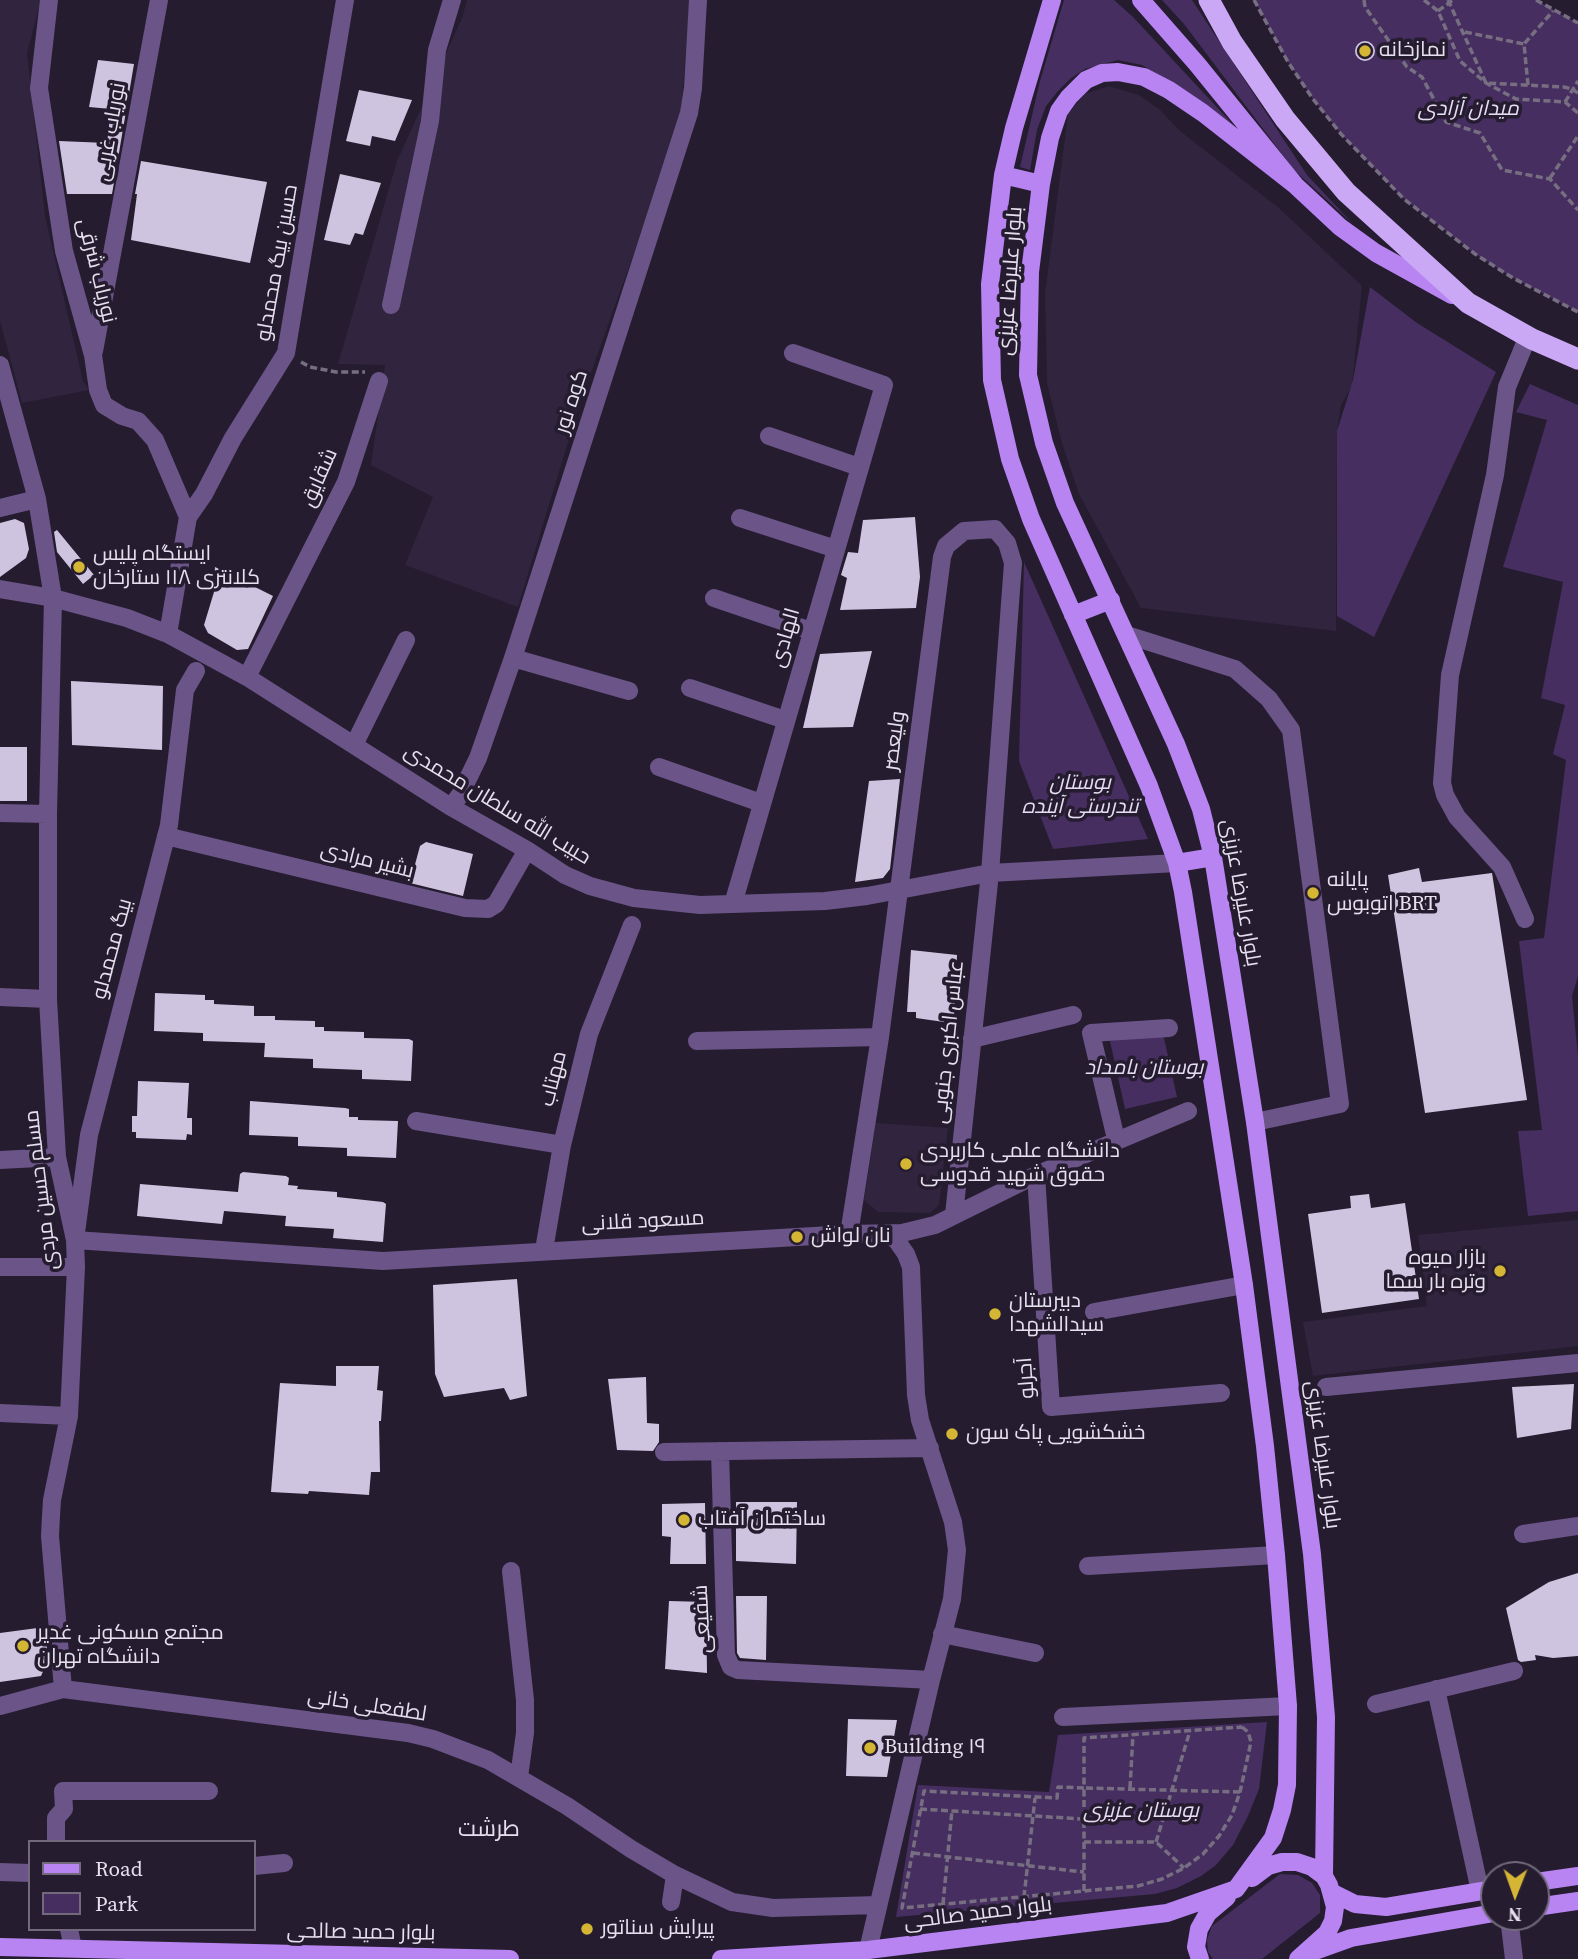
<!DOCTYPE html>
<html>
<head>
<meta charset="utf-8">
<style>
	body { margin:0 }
	#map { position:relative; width:1578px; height:1959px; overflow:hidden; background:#251c30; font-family:"Source Serif 4",serif }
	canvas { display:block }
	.legend { position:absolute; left:28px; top:1840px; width:228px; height:91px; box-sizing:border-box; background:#251c30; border:2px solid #726a7c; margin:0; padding:9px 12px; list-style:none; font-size:21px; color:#e6e0ee }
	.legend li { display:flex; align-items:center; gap:14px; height:35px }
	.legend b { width:35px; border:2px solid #726a7c }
	.north { position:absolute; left:1480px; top:1861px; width:70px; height:70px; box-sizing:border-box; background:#251c30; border:2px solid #726a7c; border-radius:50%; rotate:181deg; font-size:19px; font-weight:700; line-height:28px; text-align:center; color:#e6e0ee }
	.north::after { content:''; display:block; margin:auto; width:24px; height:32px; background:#d5b534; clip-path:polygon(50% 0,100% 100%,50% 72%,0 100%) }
</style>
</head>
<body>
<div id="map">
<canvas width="1578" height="1959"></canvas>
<ul class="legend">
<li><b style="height:9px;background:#b784f1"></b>Road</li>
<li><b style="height:19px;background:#462e60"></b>Park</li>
</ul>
<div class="north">N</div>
</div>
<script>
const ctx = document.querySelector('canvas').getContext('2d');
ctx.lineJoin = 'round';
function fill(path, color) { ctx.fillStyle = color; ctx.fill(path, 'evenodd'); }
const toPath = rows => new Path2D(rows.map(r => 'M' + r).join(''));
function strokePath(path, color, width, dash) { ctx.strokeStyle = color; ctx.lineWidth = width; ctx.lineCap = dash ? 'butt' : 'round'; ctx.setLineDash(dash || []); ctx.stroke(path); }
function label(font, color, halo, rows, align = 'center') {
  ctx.font = font + ' "Source Serif 4",Cairo,serif'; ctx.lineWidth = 7; ctx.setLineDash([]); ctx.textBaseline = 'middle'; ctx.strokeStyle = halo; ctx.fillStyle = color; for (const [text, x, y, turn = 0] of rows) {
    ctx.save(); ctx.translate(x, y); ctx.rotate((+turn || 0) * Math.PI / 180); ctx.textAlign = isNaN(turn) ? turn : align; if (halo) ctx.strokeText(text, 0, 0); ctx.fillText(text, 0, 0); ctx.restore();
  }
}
const built = toPath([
	[0,0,41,0,27,53,45,216,83,381,89,390,22,403,0,321],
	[467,0,690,0,680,125,579,406,518,607,405,565,433,497,371,465,385,365,338,364,397,161,462,18],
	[1109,86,1139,95,1160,110,1180,131,1279,208,1362,286,1352,386,1341,405,1337,431,1336,631,1141,608,1079,494,1062,443,1047,383,1045,294,1068,114,1085,94],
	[876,1123,948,1128,939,1205,930,1213,878,1212,864,1200],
	[1578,1220,1578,1346,1313,1376,1303,1322,1427,1306,1418,1235]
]);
const green = toPath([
	[1064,0,1114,0,1133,17,1252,145,1215,112,1189,93,1142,65,1118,60,1085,69,1071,78,1058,91,1046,106,1037,130,1030,170,1020,167,1040,81],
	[1162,0,1192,0,1307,175,1353,224,1294,170,1184,24],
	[1254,0,1536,0,1578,23,1578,312,1513,278,1475,254,1404,199,1341,134,1313,99,1288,62],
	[1370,287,1417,323,1496,372,1374,637,1337,616,1337,431,1353,380],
	[1530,384,1578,405,1578,976,1572,996,1578,1056,1578,1211,1528,1216,1518,1131,1542,1130,1519,941,1544,938,1566,760,1553,754,1565,705,1541,698,1563,582,1503,567,1547,420,1516,412],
	[1024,562,1148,839,1053,849,1019,761],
	[1162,1029,1177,1097,1125,1109,1110,1041],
	[1267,1722,1259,1789,1248,1816,1233,1845,1216,1865,1201,1876,1177,1888,1155,1894,896,1917,918,1785,1049,1792,1058,1735],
	[1280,1874,1298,1875,1312,1883,1320,1895,1320,1913,1262,1959,1213,1959,1208,1952,1207,1940,1212,1926]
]);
const building = toPath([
	'1355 51a10 10 0 1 1 20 0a10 10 0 1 1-20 0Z',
	[98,60,134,64,112,194,67,194,59,141,107,143,111,109,89,107],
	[359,90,412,100,395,141,372,136,370,146,346,141],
	[141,161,267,182,250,263,131,240,137,194,135,194],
	[340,174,381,183,363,235,355,233,350,245,324,240],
	[915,517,920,577,916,608,840,610,847,578,841,575,848,552,858,553,863,520],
	[15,519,24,523,29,549,26,558,0,577,0,523],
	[57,530,94,575,83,584,57,552,54,532],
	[215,567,273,596,248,649,237,650,208,633,204,625,214,592],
	[872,651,853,727,803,728,820,654],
	[71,681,163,686,162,750,72,745],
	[0,747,27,747,27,801,0,801],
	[900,779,890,869,883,878,855,882,869,781],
	[426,842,473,854,463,896,410,883,420,846],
	[1419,868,1422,882,1492,873,1527,1100,1425,1113,1388,875],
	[911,950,957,955,954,1017,945,1016,944,1022,916,1018,916,1012,907,1012],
	[155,993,205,995,205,1000,214,1000,214,1004,254,1006,254,1016,275,1016,275,1020,315,1021,315,1027,324,1027,324,1031,364,1032,364,1038,409,1039,413,1041,411,1081,362,1079,362,1070,313,1068,313,1059,264,1057,265,1043,203,1041,203,1033,154,1031],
	[138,1081,189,1083,187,1118,192,1118,192,1135,187,1134,186,1140,136,1138,136,1132,132,1132,132,1116,137,1116],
	[250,1101,345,1108,349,1109,349,1117,358,1117,358,1120,398,1121,396,1158,347,1156,347,1148,298,1146,298,1137,249,1135],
	[243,1172,286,1176,289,1178,288,1185,298,1186,297,1189,337,1192,337,1197,383,1202,386,1204,383,1242,333,1238,334,1229,285,1226,286,1216,224,1211,222,1224,137,1216,140,1184,238,1192,240,1174],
	[1369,1194,1371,1208,1405,1203,1419,1299,1322,1313,1308,1214,1351,1208,1350,1196],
	[517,1279,527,1396,510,1400,504,1388,444,1397,435,1374,433,1285],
	[336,1366,379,1366,377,1390,383,1391,381,1421,379,1421,380,1472,371,1472,369,1495,309,1491,308,1494,271,1492,280,1383,336,1386],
	[646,1377,647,1423,659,1424,659,1442,653,1451,617,1450,608,1379],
	[1574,1384,1571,1429,1517,1438,1512,1387],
	[736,1502,797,1502,796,1564,736,1561],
	[705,1503,706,1564,670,1564,671,1537,662,1536,662,1504],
	[1578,1573,1578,1656,1553,1658,1535,1655,1536,1660,1521,1662,1518,1660,1506,1608,1549,1582],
	[736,1596,767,1596,766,1660,740,1658,737,1653],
	[669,1601,706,1602,707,1673,665,1669],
	[45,1627,48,1660,41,1676,0,1682,0,1633],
	[848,1719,897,1720,887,1777,846,1776]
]);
const path = toPath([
	[1254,0,1288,62,1313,99,1341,134,1404,199,1475,254,1513,278,1578,312],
	[1364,0,1365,7,1407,67,1422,77,1446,122,1480,133,1502,170,1550,179,1578,210],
	[1424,0,1438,11,1460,61,1486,83,1516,99,1565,102,1578,113],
	[1448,0,1486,83,1564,87,1572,89,1578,93],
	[1536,0,1578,23],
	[1438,11,1453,0],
	[1465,32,1524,44],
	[1528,85,1524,44,1553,11],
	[1565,102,1578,81],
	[1550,178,1578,136],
	[301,362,310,367,336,372,365,372],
	[1242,1727,1248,1732,1251,1742,1240,1792,1232,1815,1219,1836,1203,1854,1184,1868,1162,1879,1138,1886,902,1908,924,1791,1057,1798,1058,1787,1084,1788,1084,1738,1242,1727],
	[1130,1788,1133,1734],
	[920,1809,1083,1819],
	[1084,1842,1156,1842,1184,1868],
	[1156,1842,1190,1731],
	[913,1853,1084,1872],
	[1084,1891,1084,1788,1240,1792],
	[1024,1897,1035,1798],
	[943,1904,952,1810]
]);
const minor = toPath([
	[49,0,39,88,64,251,93,355,98,390,104,405,122,416,138,421,155,440,188,517],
	[391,305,430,121,437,50,452,0],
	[94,351,159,0],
	[0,365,37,499,53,598,48,814,48,999,57,1157,75,1240,76,1267,69,1416,52,1500,51,1516,50,1536,63,1689],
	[769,436,859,467],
	[0,508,37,499],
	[740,518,836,549],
	[0,589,53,598,127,618,168,634,247,677,451,807,527,850,565,875,590,886,634,898,700,905,825,901,867,896,990,873,1177,863],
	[714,598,811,631],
	[168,634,188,517,204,494,233,438,286,353,345,0],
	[1127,635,1235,669,1269,699,1291,730,1340,1104,1255,1122],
	[513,658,629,691],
	[196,671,185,690,169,825,89,1135,75,1240,383,1261,849,1234,902,1233,935,1225,1036,1175,1188,1111],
	[247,677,346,482,379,381],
	[690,688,785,720],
	[354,745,406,640],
	[659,767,761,803],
	[451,807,460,795,478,758,513,658,689,113,693,88,698,0],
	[0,813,48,814],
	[166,836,465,908,488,909,496,904,527,850],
	[733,904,884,385,793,353],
	[1525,919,1502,867,1457,817,1445,795,1442,783,1450,675,1495,475,1507,387,1528,336],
	[0,997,48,999],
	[972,1039,1073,1015],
	[697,1041,880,1037],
	[416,1121,562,1145],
	[1116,1139,1091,1033,1169,1028],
	[0,1160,57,1157],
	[1036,1175,1051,1407,1221,1393],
	[849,1234,880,1037,942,557,946,546,964,531,995,529,1007,543,1013,563,990,873,954,1215],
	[544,1250,562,1145,589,1034,632,925],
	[0,1267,76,1267],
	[1094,1312,1244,1285],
	[1326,1387,1578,1363],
	[0,1413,69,1416],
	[720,1451,726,1655,731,1667,738,1670,931,1680],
	[664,1452,930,1448],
	[1523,1534,1578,1526],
	[1088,1566,1276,1555],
	[511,1571,525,1700,525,1733,519,1777],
	[942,1634,1035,1653],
	[1436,1689,1480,1891],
	[1376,1704,1514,1671],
	[0,1706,63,1689,408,1733,433,1739,488,1760,567,1806,631,1849,675,1875,732,1902,773,1908,878,1905],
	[1063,1717,1288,1706],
	[56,1842,56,1818,64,1809,63,1791,209,1791],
	[254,1866,284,1863],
	[0,1872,30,1873],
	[671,1902,675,1875],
	[1509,1917,1514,1959],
	[69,1929,73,1948],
	[868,1950,931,1680,952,1599,957,1550,953,1522,920,1420,916,1395,911,1267,906,1254,897,1241,889,1234]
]);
const major = toPath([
	[1141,0,1197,64,1295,185,1340,227,1376,253,1452,295],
	[1003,175,1041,184],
	[1295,185,1203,113,1169,90,1144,77,1118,72,1102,73,1086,80,1069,97,1059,111,1050,138,1041,184,1030,272,1028,375,1044,443,1065,503,1176,744,1201,809,1213,857,1255,1122,1312,1554,1326,1717,1324,1876],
	[1073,615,1111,600],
	[1177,863,1213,857],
	[1252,1878,1268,1866,1282,1862,1297,1862,1312,1867,1324,1876,1329,1885,1335,1907,1333,1921,1327,1933,1298,1959],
	[1536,1882,1578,1876],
	[1333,1893,1355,1904,1386,1907,1494,1889],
	[1536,1907,1578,1901],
	[0,1947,510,1959],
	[1312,1952,1351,1938,1494,1913],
	[721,1959,868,1950,1167,1913,1236,1889,1273,1838,1282,1810,1287,1785,1288,1706,1276,1555,1265,1446,1244,1285,1183,892,1177,863,1149,786,1031,519,1010,459,992,380,990,284,1003,175,1014,128,1052,0],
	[1200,1959,1196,1947,1199,1929,1208,1913,1227,1897]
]);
const highway = toPath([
	[1209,0,1232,42,1285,119,1346,192,1468,303,1532,339,1578,359]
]);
const markers = [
	[1365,51,7,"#d5b534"],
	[79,567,7,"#d5b534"],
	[1313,893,7,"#d5b534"],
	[906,1164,7,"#d5b534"],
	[797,1237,7,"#d5b534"],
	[1500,1271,7,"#d5b534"],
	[995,1314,7,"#d5b534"],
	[952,1434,7,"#d5b534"],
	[684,1520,7,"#d5b534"],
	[23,1646,7,"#d5b534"],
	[870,1748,7,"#d5b534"],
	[587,1929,7,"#d5b534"]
];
const poiNames = [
	["نمازخانه",1379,51],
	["ایستگاه پلیس",93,555],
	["کلانتری ۱۱۸ ستارخان",93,579],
	["پایانه",1327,881],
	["اتوبوس BRT",1327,905],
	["دانشگاه علمی کاربردی",920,1152],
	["حقوق شهید قدوسی",920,1176],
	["نان لواش",811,1237],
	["بازار میوه",1486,1259,"right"],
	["وتره بار سما",1486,1283,"right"],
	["دبيرستان",1009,1302],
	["سیدالشهدا",1009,1326],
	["خشکشویی پاک سون",966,1434],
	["ساختمان آفتاب",698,1520],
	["مجتمع مسکونی غدیر",37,1634],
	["دانشگاه تهران",37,1658],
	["Building ۱۹",884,1748],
	["پیرایش سناتور",601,1929]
];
const parkNames = [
	["میدان آزادی",1468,110],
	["بوستان",1080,784],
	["تندرستی آینده",1080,808],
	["بوستان بامداد",1144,1069],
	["بوستان عزیزی",1141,1812]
];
const streetNames = [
	["نوریاب غربی",111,132,-80],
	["حسین بیگ محمدلو",278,263,-80],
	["نوریاب شرقی",96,271,76],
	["بلوار علیرضا عزیزی",1011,281,-86],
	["کوه نور",572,402,-72],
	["شقایق",320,478,-66],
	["الهادی",786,638,-74],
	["ولیعصر",895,741,-82],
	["حبیب الله سلطان محمدی",497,805,31],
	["بشیر مرادی",367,861,14],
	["بلوار علیرضا عزیزی",1240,893,80],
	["بیگ محمدلو",113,949,-75],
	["عباس اکبری جنوبی",949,1042,-84],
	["مهتاب",554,1079,-76],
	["مسلم حسین مردی",42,1190,-97],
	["مسعود قلانی",643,1222,-3],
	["آجرلو",1027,1378,-94],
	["بلوار علیرضا عزیزی",1322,1455,82],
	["شفیعی",703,1619,-93],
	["لطفعلی خانی",367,1706,9],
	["بلوار حمید صالحی",978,1914,-7],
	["بلوار حمید صالحی",361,1933,1]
];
const neighbourhoodNames = [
	["طرشت",489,1830]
];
fill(built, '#30243e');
fill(green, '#462e60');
fill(building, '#cfc4df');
strokePath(path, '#776f81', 3.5, [7, 3.5]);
strokePath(minor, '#6b5487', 18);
strokePath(major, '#b784f1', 18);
strokePath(highway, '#caa8f5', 21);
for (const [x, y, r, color] of markers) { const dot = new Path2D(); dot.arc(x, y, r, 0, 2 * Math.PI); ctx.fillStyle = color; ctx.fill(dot); strokePath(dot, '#251c30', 2.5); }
label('21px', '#e6e0ee', '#251c30', poiNames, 'left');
label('italic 21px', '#e6ddf4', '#251c30', parkNames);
label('21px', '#e6e0ee', '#251c30', streetNames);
label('23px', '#e6e0ee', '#251c30', neighbourhoodNames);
</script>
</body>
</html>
